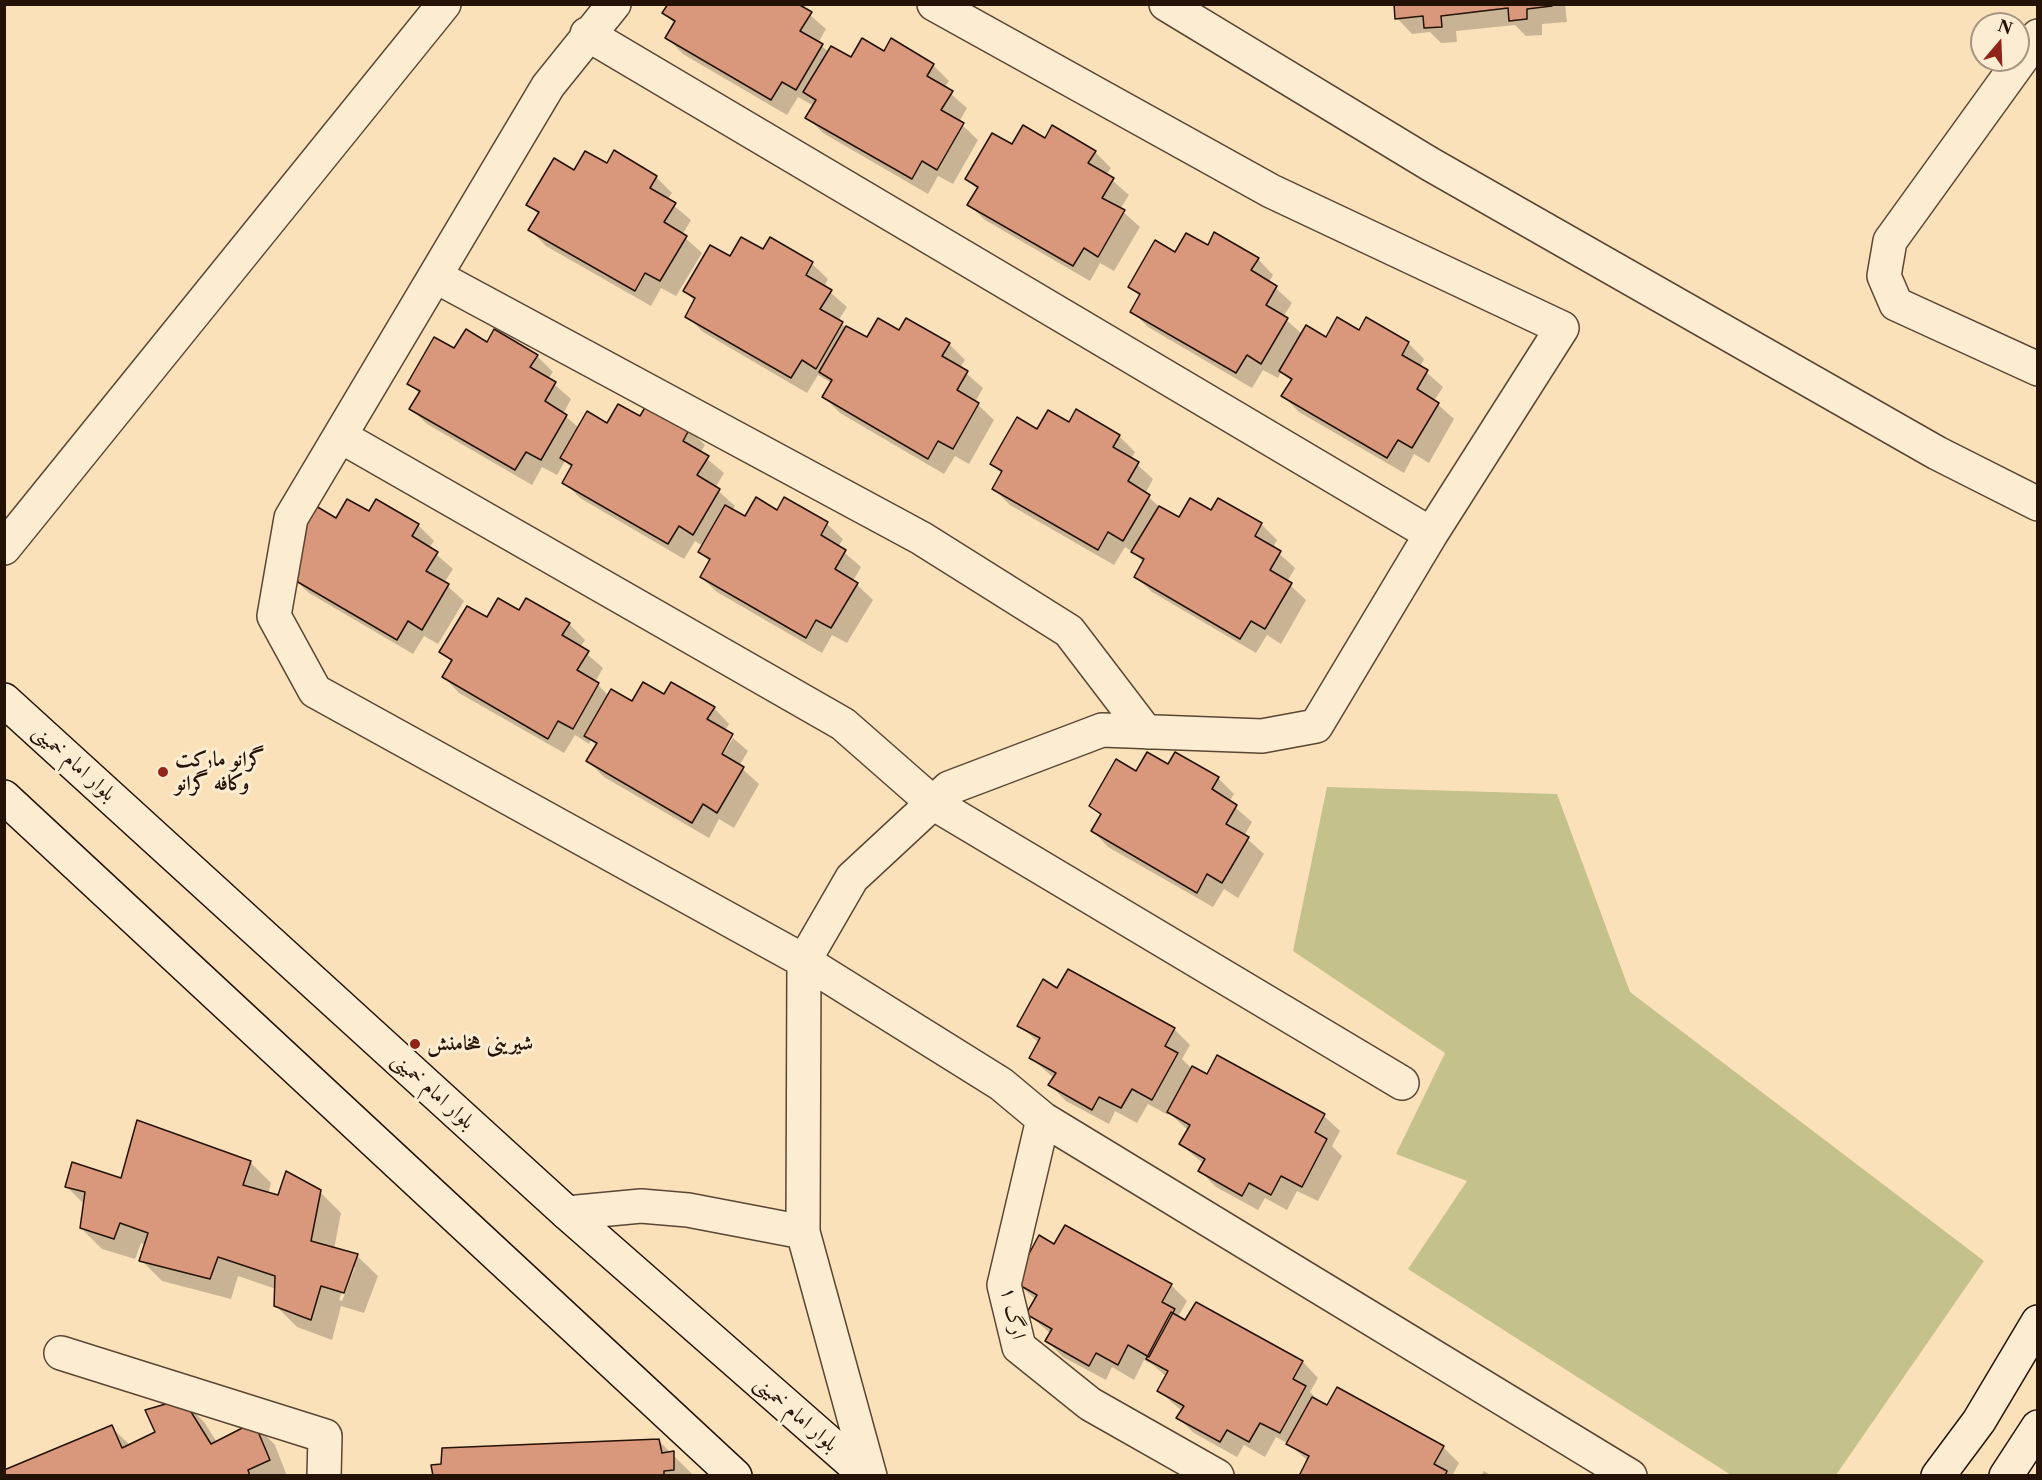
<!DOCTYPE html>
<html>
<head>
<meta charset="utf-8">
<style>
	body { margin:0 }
	#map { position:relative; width:2042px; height:1480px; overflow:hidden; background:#fae1ba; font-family:"Libre Caslon Text",serif }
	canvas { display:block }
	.frame { position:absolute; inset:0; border:6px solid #241206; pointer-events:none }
	.north { position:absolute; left:1970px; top:12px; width:60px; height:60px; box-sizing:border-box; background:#fcecd2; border:2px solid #a69580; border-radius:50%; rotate:19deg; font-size:16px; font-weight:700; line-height:24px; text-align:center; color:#241206 }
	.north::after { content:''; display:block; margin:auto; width:21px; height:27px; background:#8f2418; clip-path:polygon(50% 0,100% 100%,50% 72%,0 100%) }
</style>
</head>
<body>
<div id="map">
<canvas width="2042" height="1480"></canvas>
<div class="frame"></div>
<div class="north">N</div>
</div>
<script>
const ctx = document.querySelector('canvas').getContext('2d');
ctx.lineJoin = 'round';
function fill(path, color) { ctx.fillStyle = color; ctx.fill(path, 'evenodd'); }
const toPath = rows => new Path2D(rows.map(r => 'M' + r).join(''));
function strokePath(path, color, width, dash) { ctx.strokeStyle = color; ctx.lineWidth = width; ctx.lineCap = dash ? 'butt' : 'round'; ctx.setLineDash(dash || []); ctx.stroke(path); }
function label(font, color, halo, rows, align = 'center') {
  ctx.font = font + ' "Libre Caslon Text",Amiri,serif'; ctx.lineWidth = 6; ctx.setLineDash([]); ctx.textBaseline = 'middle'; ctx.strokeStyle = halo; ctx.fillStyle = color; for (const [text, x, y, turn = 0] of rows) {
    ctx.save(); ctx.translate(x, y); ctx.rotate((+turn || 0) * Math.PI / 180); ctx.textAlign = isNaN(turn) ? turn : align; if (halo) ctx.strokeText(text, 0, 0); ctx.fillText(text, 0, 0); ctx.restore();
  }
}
const green = toPath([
	[1327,787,1557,794,1630,992,1984,1261,1836,1475,1731,1475,1408,1269,1467,1181,1396,1154,1445,1053,1293,951]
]);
const shadow = toPath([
	[669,4,806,4,803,9,826,29,818,43,829,52,851,59,884,53,933,65,949,81,944,88,967,108,959,122,978,140,953,184,938,176,928,194,823,133,807,117,814,106,798,97,787,115,683,54,667,38,675,24,664,13],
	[1395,4,1565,4,1567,22,1542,24,1542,35,1526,36,1515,25,1456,31,1457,42,1441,43,1430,32,1412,34,1397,18],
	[1045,140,1095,152,1111,168,1106,175,1129,195,1120,209,1140,227,1114,271,1100,263,1090,281,985,220,969,205,978,190,967,179,1013,146],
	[607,165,656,177,672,193,667,200,691,220,682,235,702,253,676,296,661,288,651,306,546,246,530,230,539,215,528,204,575,172],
	[770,239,812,264,828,279,824,287,847,307,838,321,846,327,867,339,900,333,949,344,965,360,960,368,983,388,975,402,994,420,969,464,955,456,944,474,840,413,824,397,832,383,818,375,807,393,703,332,687,316,695,302,685,291,731,258,763,251],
	[1209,247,1258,259,1273,275,1269,282,1292,303,1283,317,1302,334,1327,339,1359,332,1367,319,1409,344,1424,359,1420,367,1443,387,1434,401,1454,419,1429,463,1414,454,1404,473,1299,412,1283,396,1292,382,1281,372,1278,378,1263,370,1252,388,1148,327,1132,311,1140,297,1130,286,1175,254],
	[487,344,537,356,553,372,548,379,571,399,563,414,579,428,640,418,689,430,705,445,700,453,724,473,715,488,735,506,732,511,745,518,778,512,785,499,827,524,843,539,838,547,861,567,853,581,873,600,847,643,832,635,822,653,717,592,701,577,710,562,699,551,703,546,695,541,684,559,580,498,564,482,572,468,565,461,557,475,542,467,532,485,427,424,411,409,420,394,409,383,455,350],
	[1077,411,1119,436,1135,452,1131,459,1153,479,1145,494,1163,510,1180,519,1212,512,1219,500,1262,525,1277,540,1273,548,1295,568,1287,582,1306,600,1281,644,1267,635,1256,653,1152,592,1136,577,1144,563,1133,552,1125,547,1114,565,1010,505,994,489,1002,474,992,463,1037,431,1070,424],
	[369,513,418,525,434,541,429,548,453,569,444,583,464,601,438,644,424,636,413,654,309,593,293,578,290,553,337,520],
	[520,612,569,624,585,640,580,648,603,668,595,682,609,696,632,703,665,696,714,708,729,724,725,731,748,751,739,766,759,784,734,828,719,819,709,838,604,777,588,761,597,746,591,740,589,744,575,735,564,753,459,693,444,677,452,662,441,652,487,619],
	[729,738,733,738,719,761,717,760],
	[1176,754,1218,778,1234,794,1229,802,1252,822,1244,836,1264,854,1238,898,1224,889,1213,907,1108,847,1093,831,1101,816,1090,806,1136,773,1169,766],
	[1058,990,1174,1029,1190,1045,1182,1059,1192,1069,1324,1116,1340,1131,1332,1146,1342,1156,1318,1201,1297,1191,1287,1210,1265,1198,1258,1210,1216,1187,1200,1171,1204,1164,1180,1144,1188,1130,1169,1113,1168,1115,1148,1104,1137,1123,1115,1111,1109,1124,1066,1101,1050,1085,1054,1078,1031,1058,1039,1043,1019,1025],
	[250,1162,271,1183,268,1194,279,1197,320,1192,341,1213,334,1249,357,1256,378,1276,364,1313,341,1306,332,1340,297,1327,276,1306,276,1289,238,1276,231,1299,162,1281,141,1260,146,1245,141,1243,135,1259,102,1249,81,1228,85,1205,67,1187],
	[352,1267,355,1267,342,1301,339,1300],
	[1055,1246,1171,1285,1187,1301,1179,1315,1186,1322,1196,1304,1303,1362,1318,1378,1310,1392,1322,1404,1443,1447,1459,1463,1452,1476,1301,1476,1308,1461,1289,1444,1276,1437,1265,1457,1244,1445,1237,1457,1194,1433,1178,1418,1182,1411,1159,1391,1167,1377,1153,1365,1144,1360,1134,1380,1112,1367,1106,1380,1063,1357,1047,1341,1051,1334,1028,1314,1036,1300,1016,1282],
	[183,1401,204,1422,217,1442,254,1424,275,1445,287,1476,4,1475,111,1427,130,1445,157,1433],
	[658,1440,694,1476,435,1476],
	[1484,1471,1492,1476,1481,1476]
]);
const building = toPath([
	[668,4,798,4,812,12,800,31,823,44,796,90,782,82,771,100,665,38,675,21,662,13,668,4],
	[1394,4,1552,4,1552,6,1527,9,1527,19,1509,21,1508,8,1441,16,1442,27,1424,28,1423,16,1395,19,1394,4],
	[862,38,884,51,891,38,934,64,927,76,953,91,941,110,964,123,937,170,922,161,912,179,805,118,816,100,803,92,831,46,851,57,862,38],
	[1023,125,1045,138,1052,125,1096,151,1088,163,1114,178,1102,198,1125,210,1098,257,1084,248,1073,266,967,205,978,187,965,179,992,133,1012,144,1023,125],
	[614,150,657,176,650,188,676,203,664,222,687,236,660,281,645,273,635,291,528,230,539,212,526,205,554,158,574,170,585,151,607,163,614,150],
	[1214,232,1259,258,1251,270,1277,286,1266,305,1288,318,1261,364,1247,355,1236,373,1130,312,1140,294,1128,287,1155,240,1175,252,1186,233,1208,245,1214,232],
	[741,237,763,249,770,237,813,262,806,275,832,290,820,309,843,322,816,369,802,360,791,378,685,317,695,298,683,291,710,245,730,256,741,237],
	[1337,317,1359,330,1366,317,1409,342,1402,355,1428,370,1417,389,1439,403,1412,448,1398,440,1387,458,1281,396,1292,379,1279,371,1306,325,1326,337,1337,317],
	[878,318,899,330,906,318,950,343,942,356,968,371,957,390,979,403,953,449,938,441,928,459,822,397,832,380,819,372,846,326,867,337,878,318],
	[466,329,487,342,494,329,538,355,530,367,556,382,545,401,567,415,541,460,526,452,515,470,409,409,420,391,407,384,434,337,454,348,466,329],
	[618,404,640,416,647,404,690,428,683,441,709,456,697,475,720,489,693,535,679,526,668,544,562,483,572,465,560,458,587,411,607,423,618,404],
	[1076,409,1120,435,1113,447,1139,462,1128,481,1150,495,1123,541,1108,532,1098,550,992,489,1002,471,990,464,1017,417,1037,429,1048,410,1069,422,1076,409],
	[756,497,777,510,784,497,828,522,821,535,846,550,835,569,858,583,831,628,816,620,806,638,700,577,710,559,698,552,725,505,745,516,756,497],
	[1190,498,1211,510,1218,498,1262,523,1255,536,1281,551,1270,570,1292,583,1265,629,1251,621,1240,639,1134,577,1144,559,1131,552,1159,506,1179,517,1190,498],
	[347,499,369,511,376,499,419,524,412,536,438,552,426,571,449,584,422,630,408,621,397,640,291,578,301,560,288,553,316,506,336,518,347,499],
	[498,598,519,610,526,598,570,623,562,635,589,651,577,670,599,683,573,729,558,721,548,739,442,677,452,660,439,652,467,606,487,617,498,598],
	[643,682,664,694,671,682,715,707,707,719,733,734,722,754,744,767,717,813,703,804,692,823,586,761,597,743,584,736,611,689,632,701,643,682],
	[1147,752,1168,764,1175,752,1219,777,1212,789,1237,805,1226,824,1249,837,1222,883,1207,874,1197,893,1091,831,1101,814,1089,806,1116,759,1136,771,1147,752],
	[1068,969,1175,1028,1165,1046,1178,1053,1152,1100,1132,1089,1121,1108,1099,1097,1092,1110,1048,1085,1056,1073,1029,1058,1040,1038,1017,1026,1043,979,1057,988,1068,969],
	[1217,1055,1325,1114,1315,1132,1327,1139,1302,1187,1281,1176,1271,1195,1249,1183,1242,1196,1198,1171,1205,1159,1179,1144,1190,1125,1167,1112,1192,1066,1207,1074,1217,1055],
	[137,1120,251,1161,243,1185,278,1195,286,1171,321,1190,311,1241,358,1254,344,1293,321,1286,311,1320,274,1306,275,1276,218,1257,210,1279,139,1261,148,1233,120,1223,114,1239,80,1228,85,1192,65,1187,72,1162,121,1178,137,1120],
	[1065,1225,1172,1284,1162,1302,1175,1309,1149,1357,1128,1345,1118,1365,1096,1353,1089,1366,1045,1341,1052,1329,1026,1314,1037,1295,1014,1282,1039,1235,1054,1244,1065,1225],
	[1196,1302,1303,1361,1293,1379,1306,1386,1280,1433,1260,1423,1249,1442,1227,1430,1220,1442,1176,1418,1184,1406,1157,1391,1168,1371,1146,1359,1171,1312,1185,1320,1196,1302],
	[1337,1387,1444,1446,1434,1464,1447,1471,1445,1476,1299,1476,1309,1456,1286,1444,1312,1397,1327,1405,1337,1387],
	[183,1399,211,1444,254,1422,270,1460,248,1470,250,1476,4,1476,4,1470,112,1425,122,1448,155,1432,145,1410,183,1399],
	[659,1439,662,1453,674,1451,674,1470,664,1471,664,1476,433,1476,431,1465,441,1464,442,1448,659,1439]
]);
const minor = toPath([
	[614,4,548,86,291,518,274,616,315,691,804,961,1001,1084,1043,1119,1630,1476],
	[1166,4,1430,164,1937,453,2038,504],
	[587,34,1431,534],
	[2038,36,1890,241,1884,276,1896,304,2038,369],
	[435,276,921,538,1069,631,1146,732],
	[340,436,843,724,933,803,1402,1083],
	[4,548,444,4],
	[1043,1119,1004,1285,1019,1347,1090,1404,1217,1476],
	[567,1213,641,1206,688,1210,803,1232],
	[61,1353,325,1436,324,1476],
	[870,1476,803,1232,804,961,852,878,949,788,1102,730,1262,736,1316,726,1431,534,1562,328,1271,191,934,4]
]);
const secondary = toPath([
	[4,700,567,1213,867,1476],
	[4,797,735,1476],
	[1938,1476,1979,1421,2038,1322],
	[2006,1476,2038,1427]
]);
const markers = [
	[163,772,6,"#8f2418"],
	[415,1044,6,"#8f2418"]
];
const poiNames = [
	["گرانو مارکت",175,760],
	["وکافه گرانو",175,784],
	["شیرینی هخامنش",427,1044]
];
const streetNames = [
	["بلوار امام خمینی",74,763,42],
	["بلوار امام خمینی",433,1091,42],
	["ارگ ۱",1013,1313,78],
	["بلوار امام خمینی",796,1414,41]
];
fill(green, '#c5c18b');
fill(shadow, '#0003');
fill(building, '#d9977b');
strokePath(building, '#241206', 1.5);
strokePath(minor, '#5a4633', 36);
strokePath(secondary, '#241206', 36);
strokePath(minor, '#fcecd2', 33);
strokePath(secondary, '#fcecd2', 33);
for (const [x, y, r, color] of markers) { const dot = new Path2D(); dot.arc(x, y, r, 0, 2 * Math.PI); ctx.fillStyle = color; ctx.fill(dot); strokePath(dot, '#fcecd2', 2); }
label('bold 21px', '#241206', '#fcecd2', poiNames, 'left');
label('21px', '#241206', '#fcecd2', streetNames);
</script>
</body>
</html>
